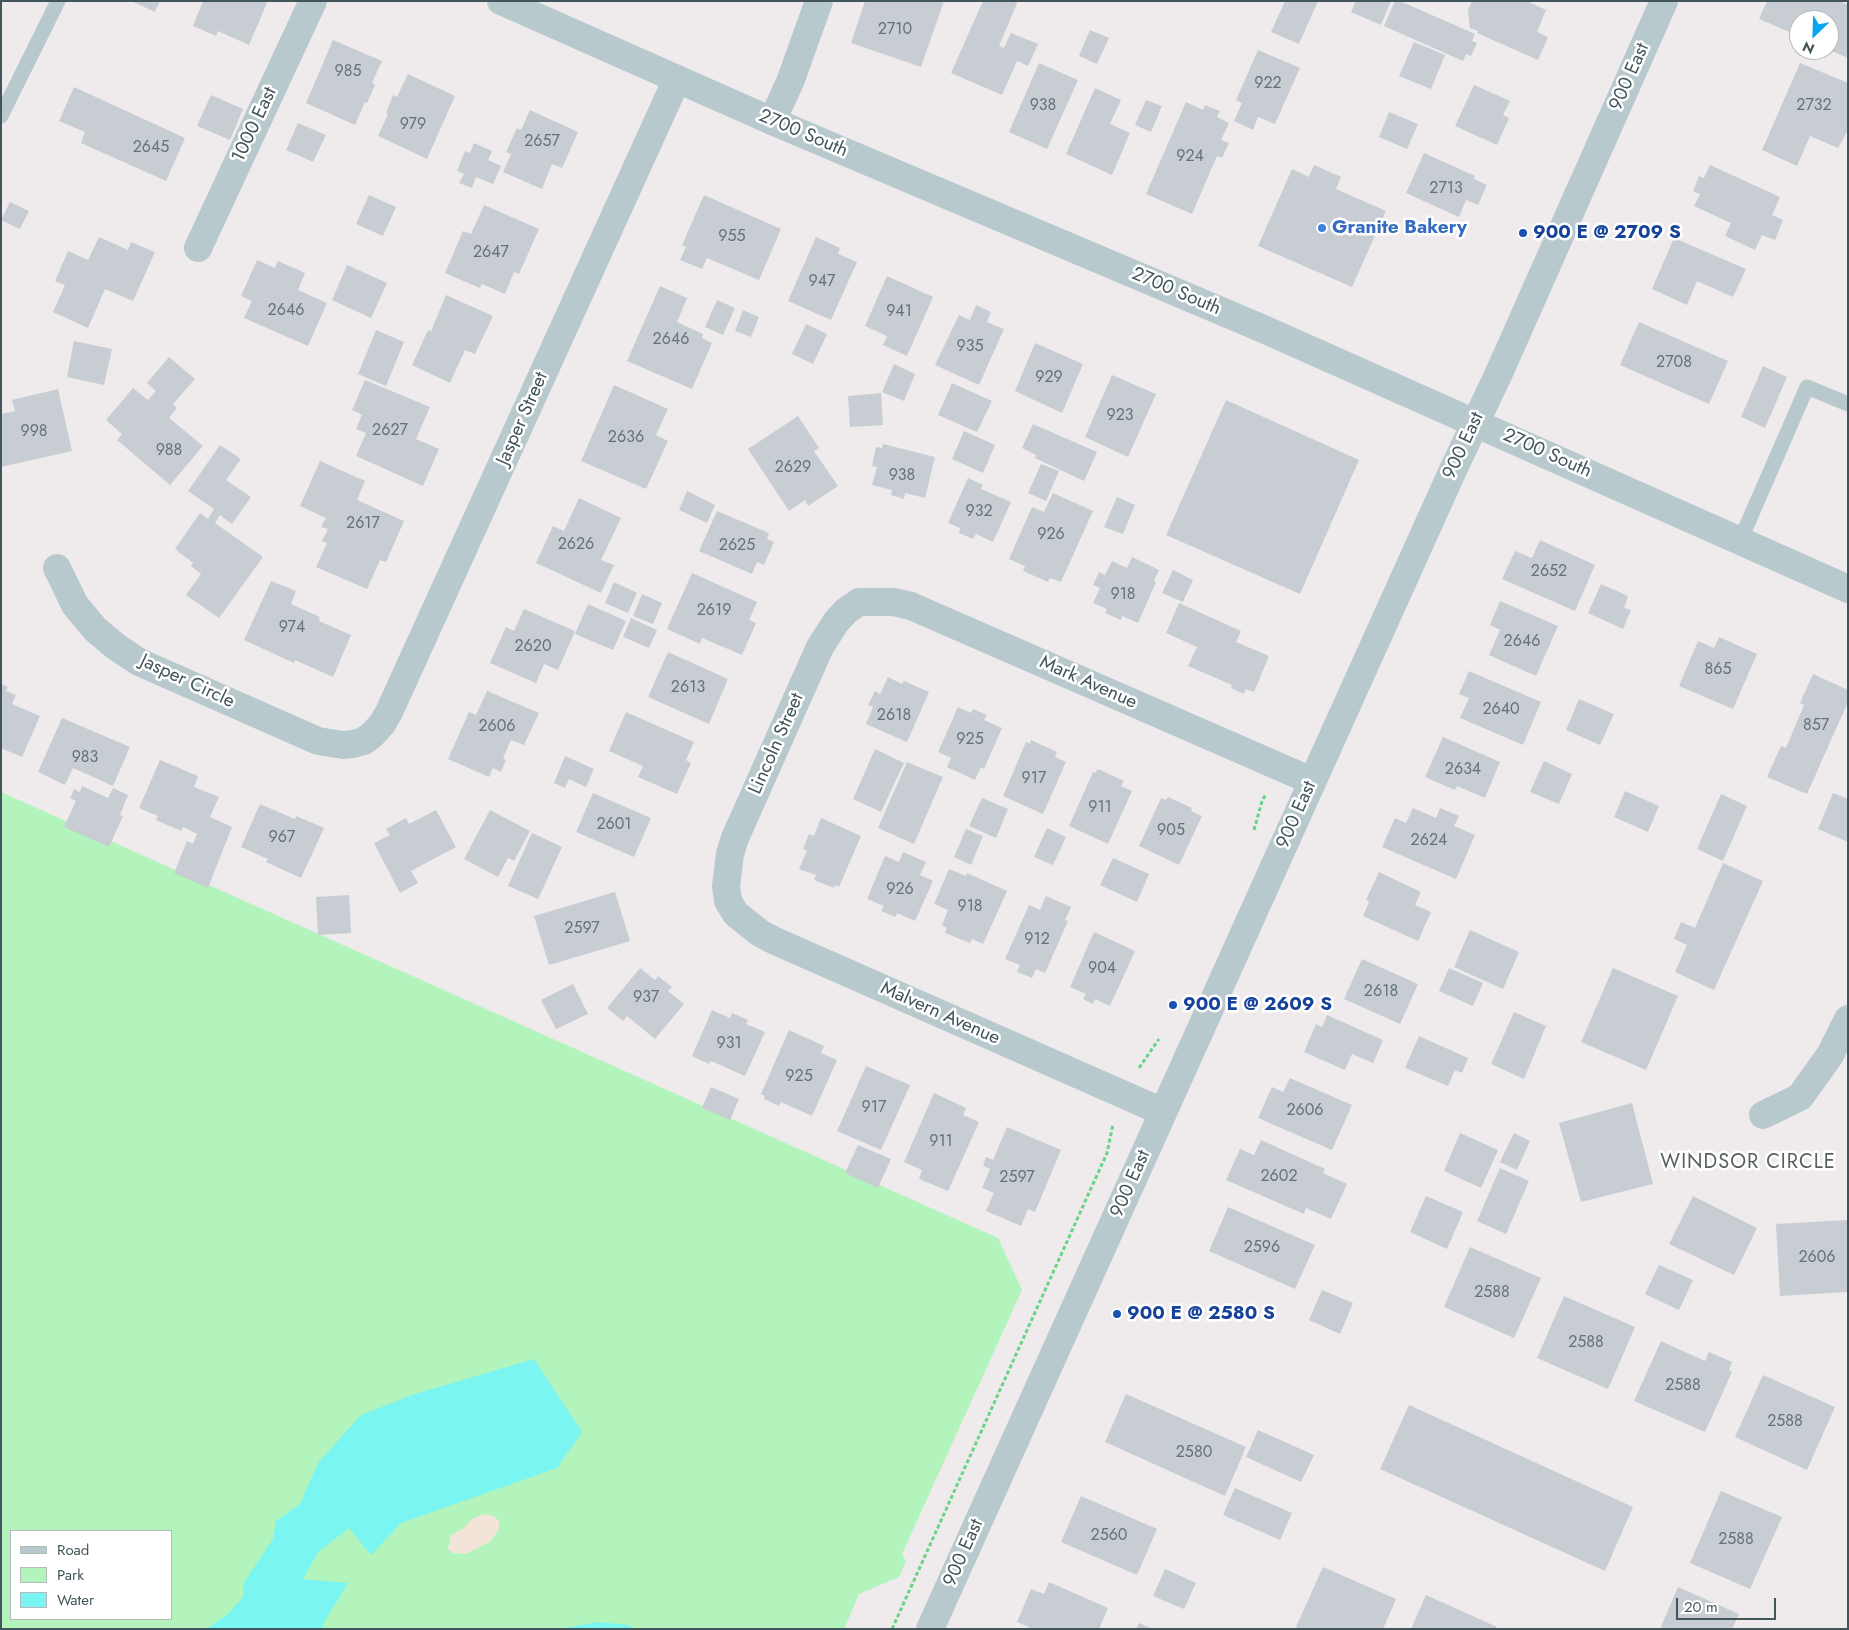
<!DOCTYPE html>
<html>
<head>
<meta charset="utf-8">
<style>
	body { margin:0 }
	#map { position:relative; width:1849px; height:1630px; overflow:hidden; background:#efebec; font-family:Jost,sans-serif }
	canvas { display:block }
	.frame { position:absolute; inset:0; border:2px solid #42555b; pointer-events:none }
	.legend { position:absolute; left:10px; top:1530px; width:162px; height:90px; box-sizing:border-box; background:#fff; border:1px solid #b3bbbd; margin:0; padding:6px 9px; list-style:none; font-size:15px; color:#42555b }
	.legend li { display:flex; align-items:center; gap:10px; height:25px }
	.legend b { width:25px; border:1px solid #b3bbbd }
	.north { position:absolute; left:1789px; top:10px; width:50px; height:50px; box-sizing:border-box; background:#fff; border:1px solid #b3bbbd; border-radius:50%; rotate:204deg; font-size:14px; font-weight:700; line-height:20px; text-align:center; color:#42555b }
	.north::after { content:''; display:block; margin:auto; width:18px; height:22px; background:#05a5f0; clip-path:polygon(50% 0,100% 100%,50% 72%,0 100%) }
	.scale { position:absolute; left:1676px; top:1598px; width:100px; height:22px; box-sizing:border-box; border:2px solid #42555b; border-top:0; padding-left:6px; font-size:15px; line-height:18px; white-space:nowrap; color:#42555b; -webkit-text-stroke:4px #fff; paint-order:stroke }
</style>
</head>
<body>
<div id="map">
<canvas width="1849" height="1630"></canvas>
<div class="frame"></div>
<ul class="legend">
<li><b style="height:6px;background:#b8c9cd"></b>Road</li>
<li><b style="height:14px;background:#b3f3bc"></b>Park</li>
<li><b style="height:14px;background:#7bf5f1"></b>Water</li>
</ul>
<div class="north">N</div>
<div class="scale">20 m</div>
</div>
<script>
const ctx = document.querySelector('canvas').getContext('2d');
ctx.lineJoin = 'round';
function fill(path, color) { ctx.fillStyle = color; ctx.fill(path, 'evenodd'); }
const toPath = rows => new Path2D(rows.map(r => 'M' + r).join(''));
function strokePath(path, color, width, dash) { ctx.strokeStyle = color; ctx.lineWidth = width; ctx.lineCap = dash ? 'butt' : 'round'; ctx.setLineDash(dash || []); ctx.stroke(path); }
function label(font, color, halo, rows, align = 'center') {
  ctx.font = font + ' Jost,sans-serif'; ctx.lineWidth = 5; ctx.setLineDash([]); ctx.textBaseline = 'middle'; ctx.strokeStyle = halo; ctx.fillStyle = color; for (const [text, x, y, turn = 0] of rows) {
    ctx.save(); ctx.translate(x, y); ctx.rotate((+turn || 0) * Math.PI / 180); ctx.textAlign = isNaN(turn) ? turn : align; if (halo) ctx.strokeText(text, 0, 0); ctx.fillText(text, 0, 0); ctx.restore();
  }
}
const green = toPath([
	[1,792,998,1238,1022,1290,902,1554,906,1561,899,1577,859,1594,844,1629,1,1629],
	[11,1531,171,1531,171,1619,11,1619]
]);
const sand = toPath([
	[483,1514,494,1516,499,1521,499,1529,491,1541,466,1554,453,1553,448,1549,451,1535,464,1528,472,1519]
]);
const water = toPath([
	[534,1359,582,1432,557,1468,401,1523,371,1555,349,1528,318,1552,303,1579,348,1583,323,1624,322,1629,206,1629,229,1613,244,1596,243,1584,273,1539,276,1521,300,1504,318,1463,361,1415,415,1394],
	[596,1622,629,1625,633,1629,561,1629]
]);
const building = toPath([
	[131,1,160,1,155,12],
	[203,1,263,1,267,3,249,45,218,31,216,36,193,26],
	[865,1,944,1,921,67,851,43],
	[983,1,1018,1,999,46,1004,48,1011,33,1038,44,1028,66,1017,61,1002,95,951,73],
	[1285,1,1318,1,1299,44,1271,32],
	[1356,1,1391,1,1381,25,1351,12],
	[1395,1,1400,1,1475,34,1472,41,1477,43,1471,56,1466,54,1463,61,1384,26],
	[1472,1,1527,1,1546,10,1537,32,1548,37,1538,60,1477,33,1478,31,1470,28,1468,10],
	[1767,1,1839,1,1848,5,1848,58,1829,50,1829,20,1799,20,1799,36,1759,19],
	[1090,30,1109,38,1097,64,1079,56],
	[333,40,382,61,372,83,375,85,367,103,365,102,355,125,306,103],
	[1414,42,1445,55,1431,89,1399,76],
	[1258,50,1300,68,1275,124,1258,117,1253,130,1234,121,1242,103,1236,100],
	[1039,63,1078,80,1047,149,1009,132],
	[1800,63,1848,83,1848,130,1838,148,1810,136,1797,166,1762,150],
	[408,74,455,96,427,159,378,136,388,114,386,113,393,95,397,97],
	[1474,85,1510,101,1503,115,1509,118,1497,145,1455,126],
	[74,87,185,138,166,181,81,143,85,132,59,121],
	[1095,88,1121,100,1110,124,1130,133,1112,175,1066,154],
	[211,95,243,109,230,140,197,126],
	[1146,100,1162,106,1151,132,1135,125],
	[1186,102,1203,110,1205,105,1220,111,1217,117,1229,123,1221,140,1229,143,1222,158,1217,156,1192,214,1146,194],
	[530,110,578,132,562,168,552,164,542,189,503,172,511,154,506,152,517,128,521,130],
	[1389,112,1418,124,1407,149,1379,137],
	[298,123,326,135,313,162,286,150],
	[474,143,492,151,488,160,501,166,493,184,476,177,472,188,459,183,464,174,457,171,465,151,470,153],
	[1424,153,1475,176,1474,179,1487,185,1478,205,1466,200,1459,217,1406,193],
	[1314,165,1341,177,1336,189,1386,211,1352,287,1258,246,1292,169,1309,177],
	[1710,165,1780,197,1772,215,1783,220,1775,240,1762,235,1755,250,1725,236,1731,223,1694,206,1700,194,1693,191,1699,176,1704,178],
	[369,195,396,207,383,236,356,224],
	[704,195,781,229,759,280,707,258,702,269,680,260,686,247,682,245],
	[10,202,29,211,20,229,1,220],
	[484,205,539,229,519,274,514,272,505,294,482,284,480,288,445,273,463,231,471,234],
	[99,237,128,250,131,242,155,252,133,301,105,289,88,328,53,312,65,285,55,281,68,251,88,260],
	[816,237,840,248,838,254,857,262,831,320,788,301],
	[1674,238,1746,269,1733,297,1697,281,1687,305,1652,289],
	[257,260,275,268,278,261,305,273,298,290,327,303,308,346,244,318,252,301,241,296],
	[347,265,387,283,371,318,332,300],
	[887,276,933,297,907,356,883,345,887,336,865,326],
	[660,286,687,298,677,322,703,334,702,338,712,343,692,389,627,361],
	[446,295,493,316,475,354,465,350,450,383,412,365,428,330,431,331],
	[717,300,735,308,723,335,705,327],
	[976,305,991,312,987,322,1004,329,979,385,935,365,959,315,970,320],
	[743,310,759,317,751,337,735,331],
	[1639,322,1728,361,1709,404,1620,365],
	[806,324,827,334,813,364,792,354],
	[376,330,404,342,386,386,358,374],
	[74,341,112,349,104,385,67,377],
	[1035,343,1083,364,1062,413,1015,391],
	[169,357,195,379,173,404,177,408,169,418,203,446,170,485,117,440,122,434,106,420,133,388,148,400,156,391,147,383],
	[894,364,915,374,904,401,882,392],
	[1763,366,1787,377,1765,428,1741,417],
	[1112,375,1156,394,1128,457,1085,437],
	[365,380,430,407,416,439,439,449,423,486,356,456,366,433,356,429,362,415,352,410],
	[952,383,992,401,977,432,938,415],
	[614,385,668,409,656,435,668,441,646,489,581,461],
	[58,389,72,451,1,467,1,414,15,411,12,400],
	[881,393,883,425,850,427,848,396],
	[1226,400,1359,460,1300,594,1166,535],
	[798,416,819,448,814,451,838,486,808,506,805,500,789,511,748,449],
	[1033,424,1097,452,1084,481,1035,458,1036,455,1022,448],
	[964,431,995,445,983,473,952,459],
	[883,444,935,457,925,498,905,493,904,499,891,495,892,490,872,485,877,467,872,466,876,447,882,448],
	[220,445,241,459,226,480,251,497,232,524,220,515,215,523,263,557,219,618,186,595,201,574,191,566,193,563,175,549,200,513,208,519,214,509,188,491],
	[320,461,365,481,357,500,404,521,386,562,380,560,367,589,316,567,327,543,322,541,328,529,321,527,326,518,300,506],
	[1041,464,1059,471,1046,501,1028,493],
	[968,478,983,485,981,489,1011,502,993,542,976,534,973,539,959,533,960,528,948,523],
	[687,491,715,505,707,523,679,510],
	[1053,493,1093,511,1061,582,1050,578,1048,582,1023,571,1025,566,1009,559,1032,507,1044,512],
	[1117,497,1135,505,1123,534,1104,527],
	[579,498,621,518,601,560,614,565,601,593,536,563,553,526,564,531],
	[717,511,769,533,767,539,774,542,764,565,757,562,752,574,699,551],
	[1540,540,1595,565,1575,611,1502,579,1515,551,1532,558],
	[1132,557,1159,570,1154,581,1156,582,1138,623,1122,616,1121,620,1105,613,1107,609,1093,603,1100,588,1093,585,1099,572,1105,575,1112,561,1127,568],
	[1173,570,1193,580,1183,602,1162,593],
	[692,573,757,602,749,620,756,623,742,655,702,638,700,644,667,629],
	[271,581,296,591,291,604,320,617,319,621,351,635,333,677,295,660,294,663,244,640],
	[614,582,637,593,628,613,605,603],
	[1601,584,1628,596,1624,608,1631,610,1623,629,1588,613],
	[642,594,662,603,653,624,633,616],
	[1500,601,1558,626,1536,676,1489,655,1500,630,1490,625],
	[1179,603,1241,631,1236,642,1269,656,1254,692,1246,689,1244,694,1231,688,1232,685,1188,666,1197,647,1166,633],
	[588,604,626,621,613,650,575,634],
	[524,609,575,631,558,670,544,664,536,683,490,663,506,627,514,631],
	[631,618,657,630,649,648,623,637],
	[1719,637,1757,654,1733,709,1679,686,1698,641,1714,648],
	[668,652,728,679,709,724,648,697],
	[1469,671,1541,702,1523,745,1460,718,1469,698,1459,694],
	[1813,674,1848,690,1848,702,1807,794,1767,777,1781,746,1786,748,1804,705,1800,703],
	[888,677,902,684,904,681,929,692,907,742,866,724,873,707,868,705,875,691,880,694],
	[1,684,8,687,6,691,16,695,12,704,40,716,22,757,1,748],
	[487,691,539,713,524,745,511,740,503,758,506,760,501,772,493,768,489,777,448,759,469,712,476,715],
	[1579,699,1614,714,1600,745,1566,730],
	[958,707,971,713,973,709,987,715,984,720,1002,728,984,769,981,767,975,780,947,767,951,758,938,752],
	[626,712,694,742,686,760,691,763,677,794,638,777,643,766,609,751],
	[62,718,130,747,113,786,73,768,65,785,38,772],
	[1443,737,1500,762,1485,798,1457,786,1455,790,1425,777],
	[1031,740,1057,752,1055,757,1066,762,1043,814,1003,796,1026,742,1030,744],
	[875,749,904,763,881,812,853,799],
	[565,756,594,769,586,787,569,779,565,788,554,783],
	[160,760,198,776,194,787,219,797,210,817,232,827,208,888,174,873,187,841,193,844,197,834,183,827,181,831,156,820,158,816,139,808],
	[1544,761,1572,774,1559,804,1530,792],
	[907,762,943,777,914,844,878,828],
	[1098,769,1124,781,1121,786,1132,791,1108,844,1069,826,1093,772,1095,773],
	[82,786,108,798,113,788,128,795,120,815,123,816,109,847,64,827,76,801,70,798,74,789,80,792],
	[1625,791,1659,806,1648,832,1614,817],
	[593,793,651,818,634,857,576,832],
	[1833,793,1848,799,1848,842,1818,829],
	[1721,794,1747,806,1723,861,1697,849],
	[1168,797,1192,808,1191,811,1202,816,1179,865,1139,846,1161,798,1166,800],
	[982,798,1008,809,996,838,969,826],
	[260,804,295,819,296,816,324,828,301,878,266,862,268,859,241,847],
	[1413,808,1436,818,1440,808,1459,816,1454,826,1475,835,1456,879,1382,847,1395,818,1406,823],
	[436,810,456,847,411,871,418,883,400,893,374,843,390,835,386,829,406,818,409,824],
	[490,810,530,831,514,861,508,858,498,877,464,859],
	[821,818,861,836,839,887,835,885,834,888,814,880,816,875,799,869,807,851,803,849,809,834,814,836],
	[1047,828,1066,837,1053,865,1034,857],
	[966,829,983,836,971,865,954,857],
	[532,833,562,847,538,899,508,886],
	[903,852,926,862,920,875,933,881,915,921,897,913,896,917,881,911,884,906,867,899,885,856,899,862],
	[1113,858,1149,874,1137,902,1100,885],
	[1723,863,1763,881,1714,990,1675,972,1687,945,1674,939,1681,922,1695,928],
	[949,869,966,876,967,873,1007,891,983,944,972,939,970,943,945,933,947,928,942,925,948,910,934,904],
	[1379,872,1421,892,1415,905,1431,912,1418,941,1363,916,1369,902,1366,900],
	[615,892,630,941,549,965,534,916],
	[349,895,351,933,318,935,316,897],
	[1046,896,1071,907,1065,920,1068,921,1045,973,1036,969,1032,978,1017,972,1020,965,1005,959,1029,905,1040,910],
	[1470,930,1519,952,1503,989,1454,967],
	[1094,932,1135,951,1110,1006,1095,999,1093,1004,1083,999,1086,994,1070,987],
	[1362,959,1418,984,1400,1024,1344,999],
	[640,968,655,980,658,976,672,987,668,991,684,1004,655,1039,627,1016,623,1021,607,1008],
	[1449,968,1483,983,1473,1006,1439,991],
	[1613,968,1678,996,1646,1070,1581,1042],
	[573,984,588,1014,556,1029,541,1000],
	[712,1010,730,1018,732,1013,748,1020,746,1024,765,1032,745,1076,711,1061,709,1064,692,1056],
	[1514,1012,1546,1026,1524,1079,1491,1064],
	[1327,1015,1383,1040,1373,1063,1352,1054,1345,1070,1304,1052,1316,1024,1322,1027],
	[789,1030,824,1046,821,1053,837,1060,812,1116,781,1102,779,1106,764,1099,765,1096,761,1094],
	[1419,1036,1468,1058,1462,1073,1455,1070,1448,1086,1405,1068],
	[866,1066,910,1085,881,1150,837,1131],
	[1290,1078,1352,1105,1332,1150,1258,1118,1272,1087,1283,1092],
	[711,1087,739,1099,730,1120,702,1108],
	[934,1093,966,1108,963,1115,979,1122,948,1191,919,1179,922,1170,904,1162],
	[1632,1103,1653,1184,1581,1202,1559,1123],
	[1007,1127,1061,1150,1035,1212,1028,1209,1021,1226,986,1211,994,1193,982,1188,990,1169,983,1166,986,1157,993,1160],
	[1460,1133,1498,1150,1481,1188,1444,1171],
	[1514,1133,1530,1141,1517,1170,1500,1162],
	[1261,1140,1325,1169,1323,1173,1347,1184,1331,1219,1306,1208,1304,1214,1226,1180,1240,1149,1254,1155],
	[858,1145,891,1159,878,1188,845,1173],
	[1500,1168,1529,1181,1506,1234,1477,1221],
	[1426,1196,1463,1212,1447,1249,1410,1232],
	[1693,1196,1757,1228,1734,1275,1669,1244],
	[1228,1207,1315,1245,1295,1289,1209,1251],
	[1848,1220,1848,1292,1780,1296,1776,1224],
	[1470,1247,1541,1278,1514,1338,1444,1307],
	[1659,1265,1693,1280,1679,1310,1645,1294],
	[1322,1290,1353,1303,1340,1334,1309,1320],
	[1564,1296,1635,1327,1608,1389,1537,1358],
	[1661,1341,1705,1361,1709,1352,1732,1362,1729,1370,1732,1372,1705,1432,1634,1401],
	[1763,1375,1835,1407,1807,1470,1735,1437],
	[1126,1394,1246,1447,1225,1496,1105,1442],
	[1409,1405,1633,1507,1605,1571,1380,1469],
	[1258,1430,1314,1455,1301,1482,1246,1457],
	[1235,1488,1292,1513,1280,1540,1223,1515],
	[1721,1491,1782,1517,1750,1589,1690,1563],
	[1081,1496,1157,1529,1137,1575,1061,1542],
	[1323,1567,1396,1599,1383,1629,1300,1629,1296,1627],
	[1165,1569,1196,1583,1184,1609,1153,1596],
	[1049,1582,1108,1608,1099,1629,1033,1629,1017,1622,1031,1589,1044,1594],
	[1678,1587,1739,1614,1732,1629,1660,1629],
	[1426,1595,1497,1627,1496,1629,1411,1629],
	[1139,1623,1153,1629,1136,1629]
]);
const path = toPath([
	[1254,830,1262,801,1266,794],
	[1139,1068,1159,1039],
	[892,1629,1107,1153,1113,1124]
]);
const service = toPath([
	[1,116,58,1],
	[1740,541,1807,387,1848,404]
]);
const minor = toPath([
	[772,121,790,82,819,1],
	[198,248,313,1],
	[57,568,75,605,95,629,115,646,139,662,318,741,343,745,353,744,364,741,373,734,382,724,389,712,677,79],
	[1163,1112,773,940,760,933,736,914,728,901,726,886,730,854,735,838,820,647,836,622,846,611,859,602,894,602,911,606,1312,781],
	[1763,1115,1800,1097,1830,1055,1848,1019]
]);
const tertiary = toPath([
	[501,1,772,121,1261,328,1848,589],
	[930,1629,1453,470,1499,373,1664,1]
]);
const markers = [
	[1322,228,5,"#3f7fe0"],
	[1523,233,5,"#1a4fb4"],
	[1173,1005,5,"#1a4fb4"],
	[1117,1314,5,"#1a4fb4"]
];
const numberNames = [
	["2710",895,30],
	["985",348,72],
	["922",1268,84],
	["938",1043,106],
	["2732",1814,106],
	["979",413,125],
	["2657",542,142],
	["2645",151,148],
	["924",1190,157],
	["2713",1446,189],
	["955",732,237],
	["2647",491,253],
	["947",822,282],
	["2646",286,311],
	["941",899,312],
	["2646",671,340],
	["935",970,347],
	["2708",1674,363],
	["929",1049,378],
	["923",1120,416],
	["2627",390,431],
	["998",34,432],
	["2636",626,438],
	["988",169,451],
	["2629",793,468],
	["938",902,476],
	["932",979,512],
	["2617",363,524],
	["926",1051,535],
	["2626",576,545],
	["2625",737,546],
	["2652",1549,572],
	["918",1123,595],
	["2619",714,611],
	["974",292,628],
	["2646",1522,642],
	["2620",533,647],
	["865",1718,670],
	["2613",688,688],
	["2640",1501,710],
	["2618",894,716],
	["857",1816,726],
	["2606",497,727],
	["925",970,740],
	["983",85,758],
	["2634",1463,770],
	["917",1034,779],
	["911",1100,808],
	["2601",614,825],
	["905",1171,831],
	["967",282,838],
	["2624",1429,841],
	["926",900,890],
	["918",970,907],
	["2597",582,929],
	["912",1037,940],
	["904",1102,969],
	["2618",1381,992],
	["937",646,998],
	["931",729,1044],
	["925",799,1077],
	["917",874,1108],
	["2606",1305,1111],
	["911",941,1142],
	["2602",1279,1177],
	["2597",1017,1178],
	["2596",1262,1248],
	["2606",1817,1258],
	["2588",1492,1293],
	["2588",1586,1343],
	["2588",1683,1386],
	["2588",1785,1422],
	["2580",1194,1453],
	["2560",1109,1536],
	["2588",1736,1540]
];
const streetNames = [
	["900 East",1630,77,-66],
	["1000 East",255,125,-65],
	["2700 South",803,134,23],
	["2700 South",1176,292,23],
	["Jasper Street",523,419,-66],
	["900 East",1464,446,-65],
	["2700 South",1547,454,24],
	["Jasper Circle",187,682,25],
	["Mark Avenue",1088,683,24],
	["Lincoln Street",777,744,-66],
	["900 East",1297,815,-66],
	["Malvern Avenue",940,1014,24],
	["900 East",1131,1184,-66],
	["900 East",964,1553,-66]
];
const shopNames = [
	["Granite Bakery",1332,228]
];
const transitNames = [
	["900 E @ 2709 S",1533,233],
	["900 E @ 2609 S",1183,1005],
	["900 E @ 2580 S",1127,1314]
];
const neighbourhoodNames = [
	["WINDSOR CIRCLE",1748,1163]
];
fill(green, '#b3f3bc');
fill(sand, '#f3e4d9');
fill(water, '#7bf5f1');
fill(building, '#c7cdd2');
strokePath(path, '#68d584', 3, [4, 2.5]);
strokePath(service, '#b8c9cd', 15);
strokePath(minor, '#b8c9cd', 28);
strokePath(tertiary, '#b8c9cd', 28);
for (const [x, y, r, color] of markers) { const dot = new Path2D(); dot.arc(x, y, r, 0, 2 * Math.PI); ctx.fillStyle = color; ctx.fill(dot); strokePath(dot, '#fff', 2); }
label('16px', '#637379', null, numberNames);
label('19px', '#42555b', '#fff', streetNames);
label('bold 19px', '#366cbe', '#fff', shopNames, 'left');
label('bold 19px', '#164399', '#fff', transitNames, 'left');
ctx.letterSpacing = '1px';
label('20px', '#585f62', '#fff', neighbourhoodNames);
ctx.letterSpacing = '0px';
</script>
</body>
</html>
